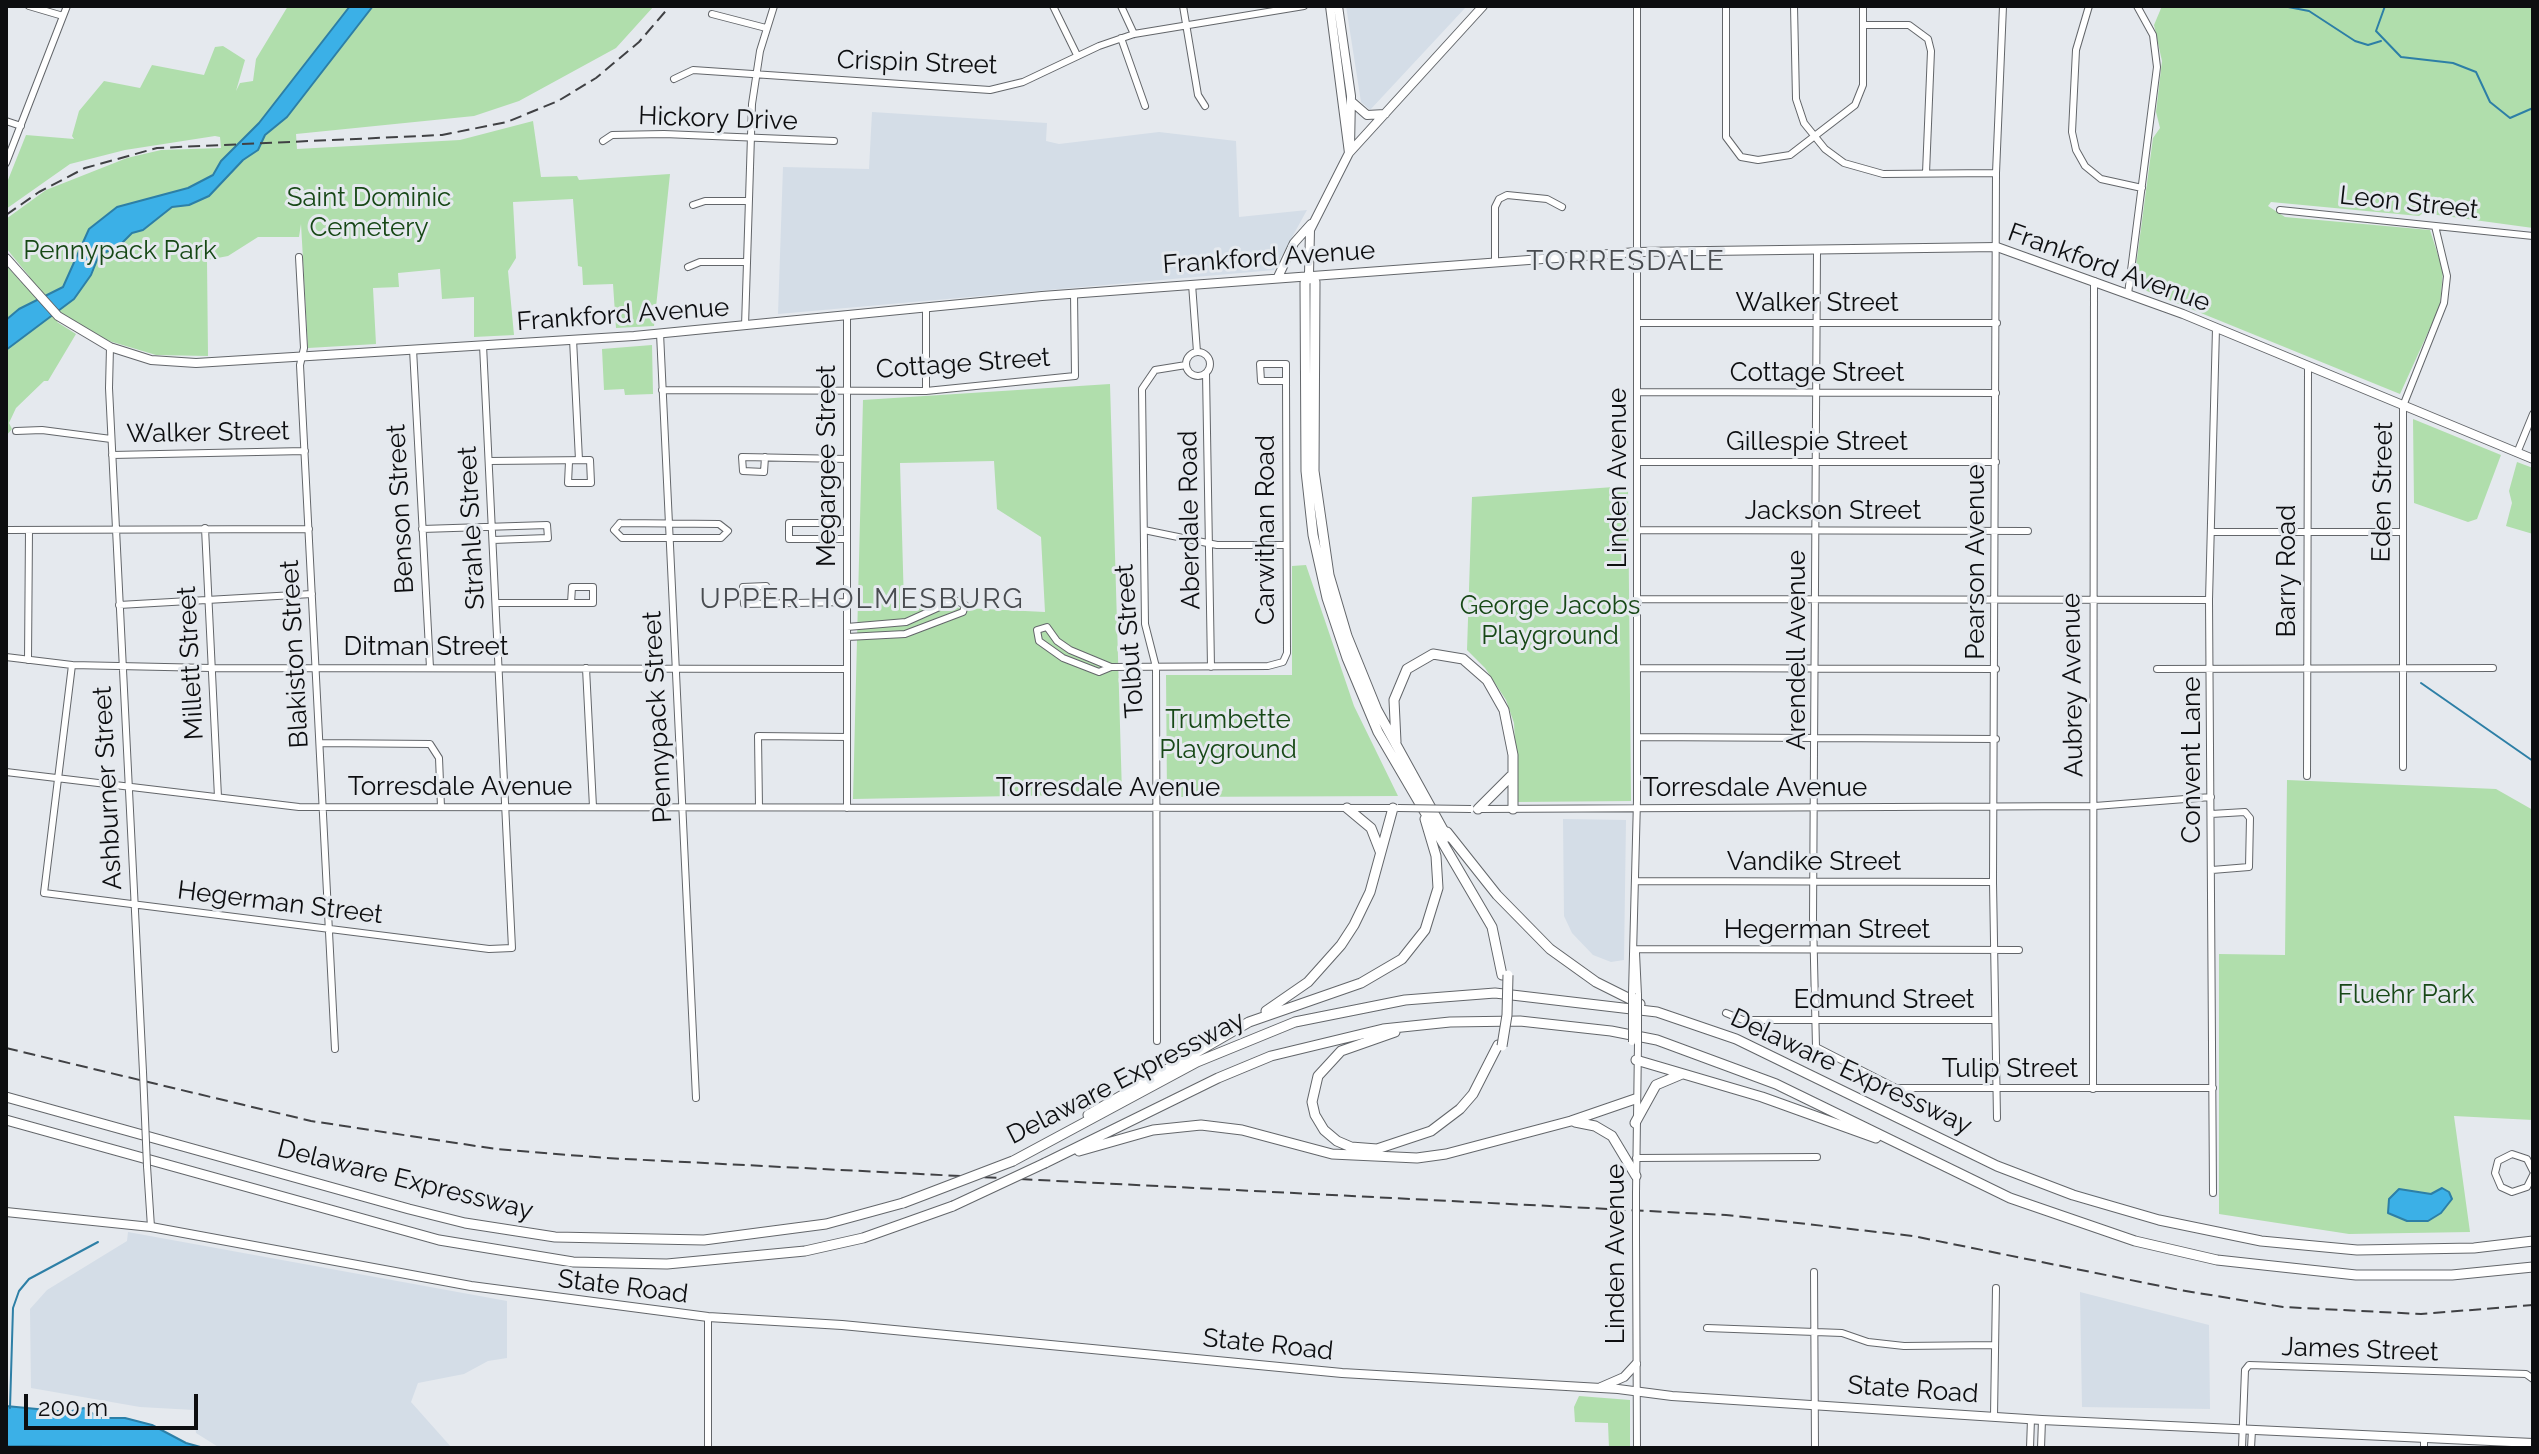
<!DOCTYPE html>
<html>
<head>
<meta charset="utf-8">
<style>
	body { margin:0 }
	#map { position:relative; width:2539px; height:1454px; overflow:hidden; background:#e5e9ee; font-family:Raleway,sans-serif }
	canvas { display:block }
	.frame { position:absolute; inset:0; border:8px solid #0d0e10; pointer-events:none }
	.scale { position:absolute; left:24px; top:1394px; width:174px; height:36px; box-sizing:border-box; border:4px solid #0d0e10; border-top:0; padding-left:10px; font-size:24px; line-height:28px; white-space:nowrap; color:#0d0e10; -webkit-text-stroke:6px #e5e9ee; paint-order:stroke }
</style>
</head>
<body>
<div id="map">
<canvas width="2539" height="1454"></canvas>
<div class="frame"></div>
<div class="scale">200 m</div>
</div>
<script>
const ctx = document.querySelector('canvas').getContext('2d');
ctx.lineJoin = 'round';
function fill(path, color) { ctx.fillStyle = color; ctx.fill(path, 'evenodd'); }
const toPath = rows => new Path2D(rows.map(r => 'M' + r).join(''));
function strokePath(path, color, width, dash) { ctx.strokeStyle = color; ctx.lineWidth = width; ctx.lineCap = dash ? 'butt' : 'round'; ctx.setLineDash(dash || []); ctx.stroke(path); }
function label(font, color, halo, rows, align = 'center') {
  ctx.font = font + ' Raleway,sans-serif'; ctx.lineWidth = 6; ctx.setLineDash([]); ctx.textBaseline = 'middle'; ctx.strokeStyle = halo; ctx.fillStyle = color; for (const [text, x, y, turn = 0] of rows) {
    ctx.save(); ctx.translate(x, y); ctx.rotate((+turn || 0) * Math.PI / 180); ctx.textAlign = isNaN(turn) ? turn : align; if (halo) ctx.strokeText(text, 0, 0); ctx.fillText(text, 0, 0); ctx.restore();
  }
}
const built = toPath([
	[1346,6,1465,6,1466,7,1370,110,1361,102],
	[872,112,1047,123,1046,141,1059,144,1159,132,1236,141,1239,217,1307,210,1274,270,778,314,783,167,869,169],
	[1563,819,1626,820,1624,960,1611,962,1593,955,1572,933,1564,916],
	[128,1232,507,1301,507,1358,488,1361,464,1374,418,1383,411,1402,452,1448,220,1448,196,1433,194,1410,140,1407,31,1388,30,1309,47,1290,127,1241],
	[2080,1292,2209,1325,2210,1409,2082,1407]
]);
const green = toPath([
	[288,6,654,6,616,48,519,101,474,116,296,134,297,149,460,140,533,121,541,177,577,176,579,180,670,174,654,326,616,328,613,284,583,285,582,267,578,266,573,199,513,202,516,258,508,271,514,335,474,337,474,297,442,299,440,269,398,273,399,287,373,288,376,344,308,348,301,224,299,237,258,237,228,256,207,260,208,356,156,355,109,341,64,315,57,322,76,334,48,381,44,381,16,408,9,423,12,429,6,436,6,265,21,282,29,276,6,248,6,219,46,190,127,158,161,150,221,148,220,137,215,136,125,150,70,164,6,209,6,185,26,135,74,139,72,136,79,111,104,81,140,88,152,65,204,75,215,47,223,46,245,60,236,91,240,83,253,81,256,59],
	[2162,6,2533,6,2533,228,2423,213,2419,216,2271,202,2268,206,2285,217,2430,230,2443,271,2440,306,2400,394,2137,287,2134,281,2153,138,2160,128,2156,112,2162,61,2154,25],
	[652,345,653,394,625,395,624,389,604,390,602,349],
	[1110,384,1122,794,853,799,863,400],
	[994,461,997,509,1041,537,1045,612,904,605,900,463],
	[2413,419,2501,455,2477,519,2468,522,2414,503],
	[2517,462,2533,468,2533,534,2506,526,2512,503,2509,491],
	[1628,486,1631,801,1518,802,1514,723,1506,700,1485,668,1467,650,1472,497],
	[1306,565,1354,706,1398,796,1167,797,1166,675,1292,675,1292,566],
	[2287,780,2496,789,2533,810,2533,1120,2454,1116,2470,1232,2349,1234,2219,1214,2219,954,2285,955],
	[1579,1396,1630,1400,1630,1448,1609,1448,1608,1423,1575,1422,1574,1407]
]);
const water = toPath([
	[350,6,373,6,287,117,265,135,258,150,243,160,209,196,189,205,172,207,143,230,132,233,118,247,99,255,91,275,74,299,6,350,6,320,19,309,63,287,89,229,117,207,188,188,213,175,221,161,259,123,350,6],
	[2442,1188,2449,1192,2452,1199,2441,1213,2428,1221,2407,1221,2388,1213,2389,1199,2399,1189,2431,1194,2442,1188],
	[6,1406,68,1412,84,1408,100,1418,125,1418,152,1425,186,1443,204,1448,6,1446,6,1406]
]);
const stream = toPath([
	[2283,6,2309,11,2355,41,2368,45,2381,41],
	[2385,6,2376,31,2401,57,2453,63,2476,72,2490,102,2510,118,2533,108],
	[2421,683,2533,761],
	[10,1408,13,1308,19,1291,29,1279,98,1242]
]);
const minor = toPath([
	[29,6,63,16],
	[1053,6,1077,55],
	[1121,6,1134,34],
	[1183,6,1198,95,1205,106],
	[1726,6,1726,137,1741,157,1758,160,1790,155,1855,105,1863,85,1863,6],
	[1794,6,1796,99,1804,123,1825,149,1844,163,1883,174,1996,173],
	[2089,6,2076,50,2072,132,2076,150,2085,166,2101,179,2142,188],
	[712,14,766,28],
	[1863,25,1909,25,1928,39,1931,51,1926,173],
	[1121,38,1145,106],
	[674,79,693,70,990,90,1023,82,1099,46,1134,34,1304,6],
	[6,121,21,126],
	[603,141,612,135,664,134,834,141],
	[6,163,67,6],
	[693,205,705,201,748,201],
	[2280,210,2533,236],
	[1817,250,1813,918,1816,1047,1896,1088,2213,1088],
	[299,257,304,348,300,365,335,1049],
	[1495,262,1495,207,1499,199,1507,195,1547,199,1562,207],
	[688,267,700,262,747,262],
	[1192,284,1197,352],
	[2128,294,2157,67,2153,35,2137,6],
	[926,307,926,391],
	[1638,323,1997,323],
	[745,326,752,104,760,51,774,6],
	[660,333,696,1098],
	[573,339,579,460],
	[110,347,109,388,143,1072],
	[413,349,430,668],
	'1186 364a12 12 0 1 1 24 0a12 12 0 1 1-24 0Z',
	[1206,373,1211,667],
	[662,390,926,391,1075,376,1074,293],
	[1638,392,1996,393],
	[16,431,42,430,111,439],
	[2517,453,2533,414],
	[112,455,305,451],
	[765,457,764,472,743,471,742,457,847,459],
	[489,461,590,460,591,483,568,483,569,462],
	[1638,462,1996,462],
	[620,523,719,524,728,531,721,538,622,538,614,530,620,523],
	[847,523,789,523,789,539,847,539],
	[205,528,218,797],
	[422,529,547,525,548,538,493,540],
	[6,530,309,529],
	[1144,530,1217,545,1286,545],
	[1638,530,2028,531],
	[2211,532,2402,532],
	[1638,599,2209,600],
	[496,603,593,603,593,587,572,587,571,603],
	[767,603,766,586,743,587,744,604,847,602],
	[119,605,312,594],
	[847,637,905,634,963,612,965,605,955,600,906,622,847,627],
	[6,657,72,665,211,668,847,669],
	[28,660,29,530],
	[72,665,44,893,489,949,512,948,483,345],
	[1111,667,1070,650,1057,641,1047,627,1037,630,1039,641,1063,658,1099,672,1111,667,1268,666,1283,662,1287,653,1286,381,1286,364,1260,364,1261,381,1286,381],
	[586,668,593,807],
	[1637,668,1996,669],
	[2157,669,2493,668],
	[1637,737,1996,739],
	[320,743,430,744,439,758,441,807],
	[2403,767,2403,406,2444,303,2447,276,2435,226],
	[6,772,299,807,1394,808],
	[2307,776,2308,366],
	[759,807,758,736,847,737],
	[847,808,847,316],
	[1479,809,2095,806,2211,797],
	[2211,814,2245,812,2250,818,2249,867,2212,870],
	[1635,881,1993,882],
	[1635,949,2019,950],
	[1636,953,1638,995],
	[1632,993,1637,800,1637,6],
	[1726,1013,1743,1020,1995,1020],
	[1157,1041,1156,667,1145,624,1142,389,1155,370,1186,365],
	[2093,1089,2094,281],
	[1997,1118,1993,882,1996,173,2003,6],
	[1636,1158,1817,1157],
	[147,1166,151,1227],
	[2533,1171,2527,1159,2512,1154,2498,1161,2495,1173,2501,1187,2512,1192,2527,1187,2533,1175],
	[1636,1193,1638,1043],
	[2213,1193,2209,600,2216,328],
	[1636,1239,1637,1448],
	[1814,1272,1815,1448],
	[708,1317,708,1448],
	[1707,1328,1842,1333,1868,1342,1904,1346,1995,1345],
	[1994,1416,1996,1288],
	[2030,1448,2031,1419],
	[2041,1448,2042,1420],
	[2242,1448,2245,1370,2249,1365,2526,1374,2533,1379],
	[2251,1448,2252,1430],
	[2424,1448,2424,1438]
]);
const major = toPath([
	[1330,6,1349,153],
	[1338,6,1351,96,1350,148],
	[1352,102,1367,115,1385,114],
	[6,258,58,316,110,347,151,360,196,363,634,336,1042,296,1637,252,1997,247,2183,314,2533,459],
	[1309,274,1310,230,1349,153,1483,6],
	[1278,277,1294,243,1311,224],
	[6,1212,151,1227,471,1286,708,1317,842,1325,1342,1373,1618,1389,1672,1396,2042,1420,2533,1443],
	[1601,1387,1624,1377,1636,1364]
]);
const highway = toPath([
	[1309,274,1305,283,1306,471,1313,535,1327,598,1347,658,1378,732,1492,927,1502,975],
	[1309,274,1315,282,1314,471,1329,575,1347,636,1377,710,1447,837],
	[1396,742,1394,700,1407,669,1433,654,1463,659,1487,680,1504,710,1513,755,1513,809],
	[1347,808,1371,828,1380,851],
	[1478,809,1511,776],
	[1447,832,1497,895,1550,949,1596,982,1640,1004],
	[1266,1011,1308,982,1341,945,1354,925,1370,892,1393,808],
	[1395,1032,1341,1051,1318,1076,1312,1102,1315,1115,1324,1130,1337,1141,1351,1147,1377,1149,1431,1131,1460,1109,1473,1094,1498,1045],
	[1636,1060,1762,1097,1876,1138],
	[6,1097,409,1209,465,1223,555,1237,704,1240,826,1224,903,1203],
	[1088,1115,1249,1022,1361,983,1402,959,1425,930,1438,888,1436,856,1425,819],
	[6,1120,439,1240,573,1262,667,1264,805,1251,863,1238,953,1206],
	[1575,1122,1595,1126,1612,1136,1636,1176],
	[1635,1123,1656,1085,1682,1074],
	[1079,1151,1153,1130,1201,1125,1242,1130,1332,1154,1417,1158,1446,1154,1571,1121,1635,1099],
	[1013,1161,1197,1062,1295,1022,1405,1000,1495,993,1657,1012,1736,1039,1997,1166,2073,1195,2159,1220,2261,1241,2357,1250,2474,1248,2533,1241],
	[1045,1163,1218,1078,1271,1056,1383,1029,1450,1022,1520,1021,1611,1031,1657,1040,1776,1084,2010,1198,2135,1241,2217,1260,2356,1275,2452,1275,2533,1267]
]);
const rail = toPath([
	[6,215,39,192,85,168,157,148,442,135,507,122,558,101,596,78,639,42,670,6],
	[6,1048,311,1121,496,1149,606,1158,1726,1215,1913,1236,2180,1290,2283,1307,2421,1314,2533,1305]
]);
const minorBridge = toPath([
	[1398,808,1471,809],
	[1632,1042,1632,993],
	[1638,1043,1638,995],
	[143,1072,147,1166],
	[1636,1239,1636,1193]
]);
const highwayBridge = toPath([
	[1502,1046,1507,1015,1508,975],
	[903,1203,1013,1161],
	[953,1206,1045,1163]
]);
const streetNames = [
	["Crispin Street",917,63,2],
	["Hickory Drive",718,119,2],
	["Leon Street",2409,203,6],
	["Frankford Avenue",1269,258,-4],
	["Frankford Avenue",2109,268,20],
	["Walker Street",1817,303],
	["Frankford Avenue",623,315,-4],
	["Cottage Street",963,364,-4],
	["Cottage Street",1817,373],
	["Walker Street",208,433,-1],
	["Gillespie Street",1817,442],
	["Megargee Street",827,466,-90],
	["Linden Avenue",1618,478,-90],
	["Eden Street",2383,492,-89],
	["Benson Street",401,509,-93],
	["Jackson Street",1833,511],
	["Aberdale Road",1190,520,-91],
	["Strahle Street",472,528,-93],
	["Carwithan Road",1266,530,-90],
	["Pearson Avenue",1976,562,-90],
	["Barry Road",2287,571,-90],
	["Tolbut Street",1130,641,-94],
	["Ditman Street",426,647],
	["Arendell Avenue",1797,650,-90],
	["Blakiston Street",295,654,-93],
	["Millett Street",191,663,-93],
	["Aubrey Avenue",2073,685,-91],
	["Pennypack Street",658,717,-93],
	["Convent Lane",2192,760,-90],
	["Torresdale Avenue",460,787],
	["Ashburner Street",108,788,-93],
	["Torresdale Avenue",1108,788],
	["Torresdale Avenue",1755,788],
	["Vandike Street",1814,862],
	["Hegerman Street",280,903,7],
	["Hegerman Street",1827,930],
	["Edmund Street",1884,1000],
	["Tulip Street",2010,1069],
	["Delaware Expressway",1851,1072,25],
	["Delaware Expressway",1126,1078,-27],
	["Delaware Expressway",405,1180,14],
	["Linden Avenue",1616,1254,-90],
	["State Road",623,1287,7],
	["State Road",1268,1345,6],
	["James Street",2360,1350,2],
	["State Road",1913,1390,4]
];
const parkNames = [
	["Saint Dominic",369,198],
	["Cemetery",369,228],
	["Pennypack Park",120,251],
	["George Jacobs",1550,606],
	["Playground",1550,636],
	["Trumbette",1228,720],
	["Playground",1228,750],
	["Fluehr Park",2406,995]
];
const neighbourhoodNames = [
	["TORRESDALE",1626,262],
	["UPPER HOLMESBURG",862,600]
];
fill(built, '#d4dde7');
fill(green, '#b0deac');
fill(water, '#3bb0e7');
strokePath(water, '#2d7fa6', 2);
strokePath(stream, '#2d7fa6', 2);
strokePath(minor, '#63666a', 8);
strokePath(major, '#63666a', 10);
strokePath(highway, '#63666a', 11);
strokePath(minor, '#fff', 6);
strokePath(major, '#fff', 8);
strokePath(highway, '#fff', 9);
strokePath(rail, '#404144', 2, [12, 6]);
strokePath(minorBridge, '#63666a', 8, []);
strokePath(highwayBridge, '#63666a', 11, []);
strokePath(minorBridge, '#fff', 6);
strokePath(highwayBridge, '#fff', 9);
label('26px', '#0d0e10', '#e5e9ee', streetNames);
label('26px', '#174816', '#e5e9ee', parkNames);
ctx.letterSpacing = '2px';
label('28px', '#494c50', '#e5e9ee', neighbourhoodNames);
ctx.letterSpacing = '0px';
</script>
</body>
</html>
